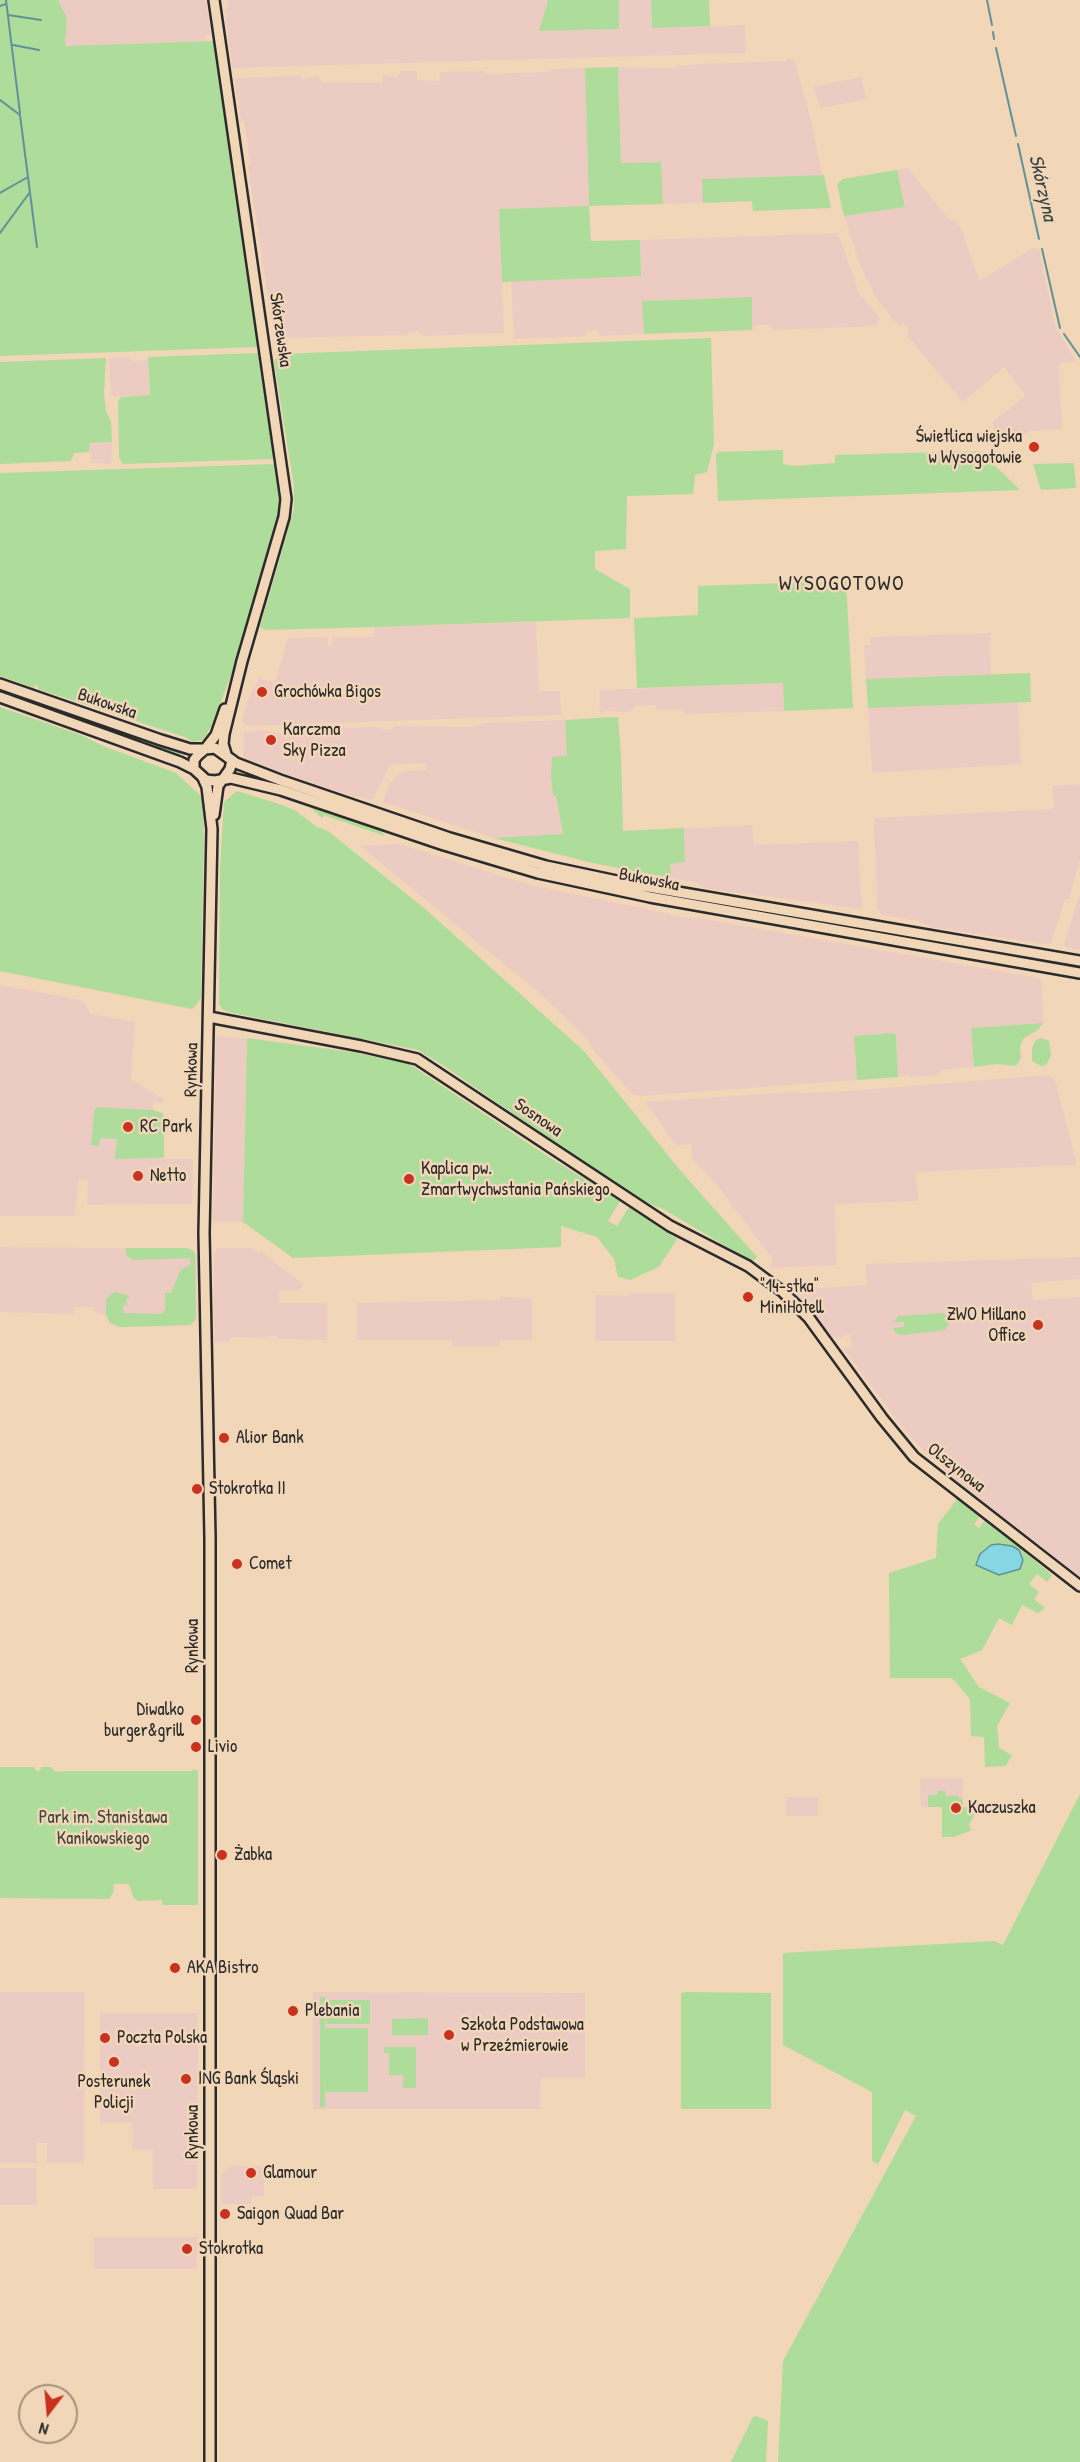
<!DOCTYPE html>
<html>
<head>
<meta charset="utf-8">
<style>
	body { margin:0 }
	#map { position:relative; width:1080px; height:2462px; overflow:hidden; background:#f1d6b8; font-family:"Patrick Hand",sans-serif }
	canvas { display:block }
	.north { position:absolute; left:18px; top:2384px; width:60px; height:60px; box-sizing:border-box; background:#f1d6b8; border:2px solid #a29280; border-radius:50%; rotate:196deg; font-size:16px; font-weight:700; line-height:24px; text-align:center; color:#2b2b2b }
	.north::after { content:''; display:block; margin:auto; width:21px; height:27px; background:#c8321e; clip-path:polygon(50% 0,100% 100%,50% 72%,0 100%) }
</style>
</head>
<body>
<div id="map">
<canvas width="1080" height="2462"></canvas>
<div class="north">N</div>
</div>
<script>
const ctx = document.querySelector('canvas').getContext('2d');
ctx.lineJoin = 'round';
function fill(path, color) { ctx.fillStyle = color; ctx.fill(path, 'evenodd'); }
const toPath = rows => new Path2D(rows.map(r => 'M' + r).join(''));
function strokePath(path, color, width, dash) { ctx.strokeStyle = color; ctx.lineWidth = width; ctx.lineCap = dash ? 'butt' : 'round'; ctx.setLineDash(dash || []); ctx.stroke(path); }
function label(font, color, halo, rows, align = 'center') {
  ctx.font = font + ' "Patrick Hand",sans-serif'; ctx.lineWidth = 5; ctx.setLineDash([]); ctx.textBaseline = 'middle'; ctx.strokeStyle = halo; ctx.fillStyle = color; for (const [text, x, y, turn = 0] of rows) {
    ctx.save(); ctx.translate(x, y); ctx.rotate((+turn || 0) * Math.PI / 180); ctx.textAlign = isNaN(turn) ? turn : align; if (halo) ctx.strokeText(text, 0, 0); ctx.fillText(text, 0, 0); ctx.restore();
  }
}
const built = toPath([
	[58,0,206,0,211,35,205,35,206,41,65,46,67,18],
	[227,0,548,0,539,31,619,29,619,0,651,0,652,28,745,25,746,53,232,68,226,22,228,13,224,11,228,9],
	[787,59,794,59,811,121,822,175,752,177,753,201,663,204,661,162,621,163,618,67,676,68,677,66,699,64,787,61],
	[585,68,589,206,499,209,504,333,424,336,418,331,408,332,407,335,285,338,274,335,248,166,250,165,244,121,241,121,234,78,300,76,302,79,318,76,322,82,383,83,383,74,397,78,401,71,417,71,417,80,439,81,440,72,484,71,485,74,550,72,551,69],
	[861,77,866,99,821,108,813,87],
	[908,168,949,220,955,220,961,229,979,281,1033,248,1039,249,1055,326,1076,361,1059,363,1062,429,1031,431,1026,434,994,433,993,421,1026,396,1004,367,963,402,908,337,908,326,898,325,875,296,861,268,844,216,905,207,897,170],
	[838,233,859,293,879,317,877,326,773,330,770,325,757,325,752,330,751,297,643,301,644,334,600,336,598,330,588,331,585,336,514,339,511,281,641,276,640,240],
	[109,358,129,358,132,361,148,360,149,395,111,396],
	[112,443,111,464,91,463,90,444],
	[536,622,539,691,560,691,561,715,249,726,245,725,242,721,247,702,259,678,275,683,288,638,328,637,328,646,332,646,332,637,374,637,374,627],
	[990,633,991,674,866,679,864,645,871,645,871,637],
	[783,683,784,711,684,714,684,710,657,710,656,705,635,706,630,712,604,711,600,713,599,690],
	[1018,702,1021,764,872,773,868,708],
	[565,720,567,756,553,769,553,796,556,796,585,834,752,825,754,845,858,841,862,909,702,888,702,886,695,882,627,870,494,838,383,802,390,783,399,774,406,771,426,770,426,763,390,765,373,800,329,790,243,759,244,732,263,730,298,737,298,729,304,728,326,731,329,728,373,727,391,730,395,726,473,727,484,723],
	[1080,784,1080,858,1069,899,1065,899,1050,945,931,927,919,921,882,915,877,908,874,818,1054,809,1052,786],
	[399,844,534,886,671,914,671,916,704,919,1039,978,1042,983,1043,1023,971,1028,974,1067,940,1070,939,1075,911,1077,907,1074,898,1077,896,1035,854,1036,857,1080,642,1096,632,1094,596,1053,586,1038,543,996,360,846],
	[1080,893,1080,950,1067,948,1064,945],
	[0,985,80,1000,85,1004,90,1014,135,1022,131,1079,163,1099,163,1103,154,1102,153,1110,97,1107,100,1138,117,1139,116,1159,193,1159,192,1204,87,1205,88,1180,79,1179,75,1216,0,1216],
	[216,1036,247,1039,243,1222,213,1222],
	[1048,1075,1055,1080,1077,1165,916,1172,918,1201,835,1204,837,1265,770,1268,773,1259,712,1179,692,1159,691,1144,676,1145,645,1102,794,1092,801,1093,847,1091],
	[0,1247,192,1249,197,1260,196,1320,187,1326,119,1327,110,1323,106,1315,94,1312,94,1307,74,1307,74,1314,0,1312],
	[217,1248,252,1248,259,1254,261,1251,303,1284,300,1290,279,1290,279,1303,327,1303,327,1340,278,1339,278,1336,269,1336,268,1338,230,1337,230,1342,214,1342,214,1255],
	[1080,1257,1080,1279,1031,1283,1033,1300,1080,1297,1080,1580,1063,1567,1063,1563,947,1474,942,1467,947,1466,946,1458,932,1459,908,1435,843,1348,852,1347,850,1334,844,1335,842,1338,833,1337,792,1290,867,1285,866,1264],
	[630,1293,675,1293,675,1341,595,1341,595,1295,629,1296],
	[500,1297,532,1298,532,1340,500,1340,500,1346,452,1346,452,1340,357,1340,357,1303,500,1300],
	[920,1778,963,1778,963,1807,978,1808,969,1825,972,1830,954,1837,942,1837,942,1807,921,1807],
	[786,1797,818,1797,818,1816,786,1816],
	[0,1992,85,1992,84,2163,47,2163,47,2143,37,2143,37,2163,0,2163],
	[313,1992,585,1993,585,2078,541,2078,540,2109,313,2109],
	[100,2013,198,2013,197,2189,153,2189,153,2150,133,2150,132,2123,100,2123],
	[230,2166,264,2166,264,2196,252,2196,251,2204,221,2204,221,2175],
	[0,2168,37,2168,37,2205,0,2205],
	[94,2237,197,2237,197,2269,94,2269]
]);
const green = toPath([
	[0,0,58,0,67,18,65,46,213,41,258,347,0,356],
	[548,0,619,0,619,29,539,31],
	[651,0,709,0,710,26,652,28],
	[618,67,621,163,661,162,663,204,589,206,591,241,640,240,641,276,502,282,499,209,589,206,585,68],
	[897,170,905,207,844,216,837,184,843,179],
	[824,175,831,208,753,211,752,201,703,203,702,179],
	[752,297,752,330,644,334,642,301],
	[711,338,714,444,707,472,695,475,693,494,627,496,626,549,595,551,595,569,630,589,630,618,374,627,266,630,260,627,294,509,294,486,274,361,280,354],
	[258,353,274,459,123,464,119,458,118,401,121,397,150,395,148,357],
	[106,358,104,393,106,412,111,421,112,442,90,443,89,452,74,453,71,461,0,464,0,362],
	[783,450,783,464,794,466,835,463,835,455,980,451,1020,490,718,501,716,455,718,452],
	[1074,463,1076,488,1041,490,1033,464],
	[275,464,279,487,278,517,238,655,214,722,203,740,193,742,185,737,38,689,38,686,35,685,34,688,0,676,0,473],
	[846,581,853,708,784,711,783,683,637,688,634,618,698,615,698,586],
	[1030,673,1031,702,868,708,866,679],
	[0,689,181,750,180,756,0,692],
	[0,707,81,735,103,746,176,773,202,797,204,832,201,997,197,1004,192,1009,0,971],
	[615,717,618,717,621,754,623,831,684,828,685,862,670,864,671,878,592,863,494,838,563,834,556,796,553,796,551,773,552,757,567,756,565,720],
	[237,791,282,805,296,811,317,827,328,831,424,908,584,1051,679,1169,757,1257,752,1262,665,1210,636,1198,444,1066,418,1050,228,1012,222,1009,219,1003,220,869,224,802],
	[303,801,381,831,385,836,324,815,322,818],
	[1043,1023,1038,1030,1024,1038,1020,1046,1021,1058,1016,1066,997,1064,974,1067,971,1028],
	[893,1033,896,1035,898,1077,857,1080,854,1036],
	[247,1038,351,1052,408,1063,544,1154,620,1201,608,1221,617,1226,629,1207,677,1239,659,1267,630,1280,618,1277,614,1259,597,1237,561,1226,561,1247,293,1258,243,1222],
	[1041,1038,1049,1041,1051,1056,1046,1065,1041,1066,1032,1061,1032,1048,1036,1040],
	[97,1107,153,1110,162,1113,164,1116,164,1158,115,1159,117,1139,100,1138,99,1146,91,1145,94,1111],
	[126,1248,188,1248,195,1253,196,1318,191,1325,119,1327,110,1323,106,1315,106,1300,110,1295,114,1292,128,1295,129,1298,126,1298,127,1305,123,1305,124,1313,161,1314,165,1310,165,1293,171,1293,181,1269,191,1265,190,1258,133,1260,126,1255],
	[943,1313,948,1316,950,1321,946,1329,941,1331,901,1335,895,1332,893,1328,904,1327,904,1322,893,1322,899,1316],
	[958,1498,981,1515,974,1524,979,1528,986,1519,1052,1575,1047,1582,1037,1574,1029,1584,1039,1592,1034,1599,1045,1608,1038,1613,1022,1605,1012,1625,999,1618,982,1650,960,1659,979,1687,1010,1703,997,1726,999,1748,1012,1755,1006,1766,985,1767,984,1737,971,1736,970,1699,952,1678,890,1678,889,1573,936,1558,938,1524],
	[0,1767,34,1767,36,1771,40,1771,41,1767,51,1767,54,1771,63,1772,63,1771,192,1771,194,1769,198,1771,198,1905,162,1905,162,1900,138,1901,133,1897,129,1884,114,1884,113,1893,109,1899,0,1898],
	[938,1791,945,1791,946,1796,959,1796,959,1799,963,1799,963,1807,978,1808,969,1825,972,1830,954,1837,942,1837,942,1807,928,1807,928,1795,937,1795],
	[1080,1794,1080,2462,778,2462,783,2361,916,2116,905,2110,878,2164,872,2161,872,2092,783,2045,783,1953,994,1941,1003,1945],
	[686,1992,771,1993,771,2109,681,2109,681,1993],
	[320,1997,325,1997,325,2028,368,2028,368,2092,326,2092,325,2079,325,2107,320,2107],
	[326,2000,370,2000,370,2024,326,2024],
	[428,2018,428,2035,392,2035,392,2019],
	[384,2047,416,2047,416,2088,403,2088,403,2075,389,2075,389,2053,384,2053],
	[756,2416,768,2421,766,2462,731,2462,753,2417]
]);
const water = toPath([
	[998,1544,1012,1546,1019,1550,1023,1560,1020,1569,999,1575,976,1565,980,1554,991,1545,998,1544]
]);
const stream = toPath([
	[6,0,20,113],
	[987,0,992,25],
	[0,6,6,4],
	[8,15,41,20],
	[993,32,994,39],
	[13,45,39,50],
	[996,48,1016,136],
	[0,100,20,115,37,247],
	[1018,144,1039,239],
	[0,193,28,177],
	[0,233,30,192],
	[1042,249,1060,328],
	[1064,334,1080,357],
	[1076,955,1080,955]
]);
const secondary = toPath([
	[214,0,286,499,284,517,242,661,224,734,223,744,226,754],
	[0,684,161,740,190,749,205,749],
	[0,697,180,762,194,769,206,780,215,781,231,778,281,790,444,845,538,873,650,897,1080,973],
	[206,748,216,735,225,709],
	[194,769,194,760,198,755,205,749,215,748,236,763,280,780,450,838,546,866,631,884,1080,961],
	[203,778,207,787,212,829,204,1233,210,1538,210,2462],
	[214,815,218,786,230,769,232,760],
	[209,1017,361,1046,417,1059,670,1226,748,1266,783,1292,809,1318,882,1418,914,1457,1080,1586]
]);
const markers = [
	[1034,447,6,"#c8321e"],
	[262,692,6,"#c8321e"],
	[271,740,6,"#c8321e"],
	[128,1127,6,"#c8321e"],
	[138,1176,6,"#c8321e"],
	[409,1179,6,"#c8321e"],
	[748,1297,6,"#c8321e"],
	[1038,1325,6,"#c8321e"],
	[224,1438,6,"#c8321e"],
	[197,1489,6,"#c8321e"],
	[237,1564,6,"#c8321e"],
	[196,1720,6,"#c8321e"],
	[196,1747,6,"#c8321e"],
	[956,1808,6,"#c8321e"],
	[222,1855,6,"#c8321e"],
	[175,1968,6,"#c8321e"],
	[293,2011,6,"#c8321e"],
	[449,2035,6,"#c8321e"],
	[105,2038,6,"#c8321e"],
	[114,2062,6,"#c8321e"],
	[186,2079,6,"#c8321e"],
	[251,2173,6,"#c8321e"],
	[225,2214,6,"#c8321e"],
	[187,2249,6,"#c8321e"]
];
const streetNames = [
	["Skórzewska",280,330,82],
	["Bukowska",107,704,19],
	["Bukowska",649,880,11],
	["Rynkowa",192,1070,-89],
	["Sosnowa",538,1118,34],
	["Olszynowa",956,1468,38],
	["Rynkowa",193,1646,-90],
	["Rynkowa",193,2132,-90]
];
const poiNames = [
	["Świetlica wiejska",1022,437,"right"],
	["w Wysogotowie",1022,458,"right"],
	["Grochówka Bigos",274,692],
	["Karczma",283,730],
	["Sky Pizza",283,751],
	["RC Park",140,1127],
	["Kaplica pw.",421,1169],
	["Zmartwychwstania Pańskiego",421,1190],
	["Netto",150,1176],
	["\"14-stka\"",760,1287],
	["MiniHotell",760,1308],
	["ZWO Millano",1026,1315,"right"],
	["Office",1026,1336,"right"],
	["Alior Bank",236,1438],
	["Stokrotka II",209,1489],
	["Comet",249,1564],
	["Diwalko",184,1710,"right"],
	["burger&grill",184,1731,"right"],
	["Livio",208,1747],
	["Kaczuszka",968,1808],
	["Żabka",234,1855],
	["AKA Bistro",187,1968],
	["Plebania",305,2011],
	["Szkoła Podstawowa",461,2025],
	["w Przeźmierowie",461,2046],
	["Poczta Polska",117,2038],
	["ING Bank Śląski",198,2079],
	["Posterunek",114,2082,"center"],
	["Policji",114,2103,"center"],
	["Glamour",263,2173],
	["Saigon Quad Bar",237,2214],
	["Stokrotka",199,2249]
];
const parkNames = [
	["Park im. Stanisława",103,1818],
	["Kanikowskiego",103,1839]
];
const waterNames = [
	["Skórzyna",1042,188,77]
];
const quarterNames = [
	["WYSOGOTOWO",842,584]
];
fill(built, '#ecccc2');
fill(green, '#aedc9b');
fill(water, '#87d7e2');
strokePath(water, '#629299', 1.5);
strokePath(stream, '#629299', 2);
strokePath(secondary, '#2b2b2b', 14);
strokePath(secondary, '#f1d6b8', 9);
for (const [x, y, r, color] of markers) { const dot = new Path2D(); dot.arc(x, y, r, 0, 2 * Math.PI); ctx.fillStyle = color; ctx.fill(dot); strokePath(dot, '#f1d6b8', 2); }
label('18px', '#2b2b2b', '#f1d6b8', streetNames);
label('18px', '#2b2b2b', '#f1d6b8', poiNames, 'left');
label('18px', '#3f463c', '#f1d6b8', parkNames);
label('italic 20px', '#394546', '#f1d6b8', waterNames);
ctx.letterSpacing = '1.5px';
label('21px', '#2b2b2b', '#f1d6b8', quarterNames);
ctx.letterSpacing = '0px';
</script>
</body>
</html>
